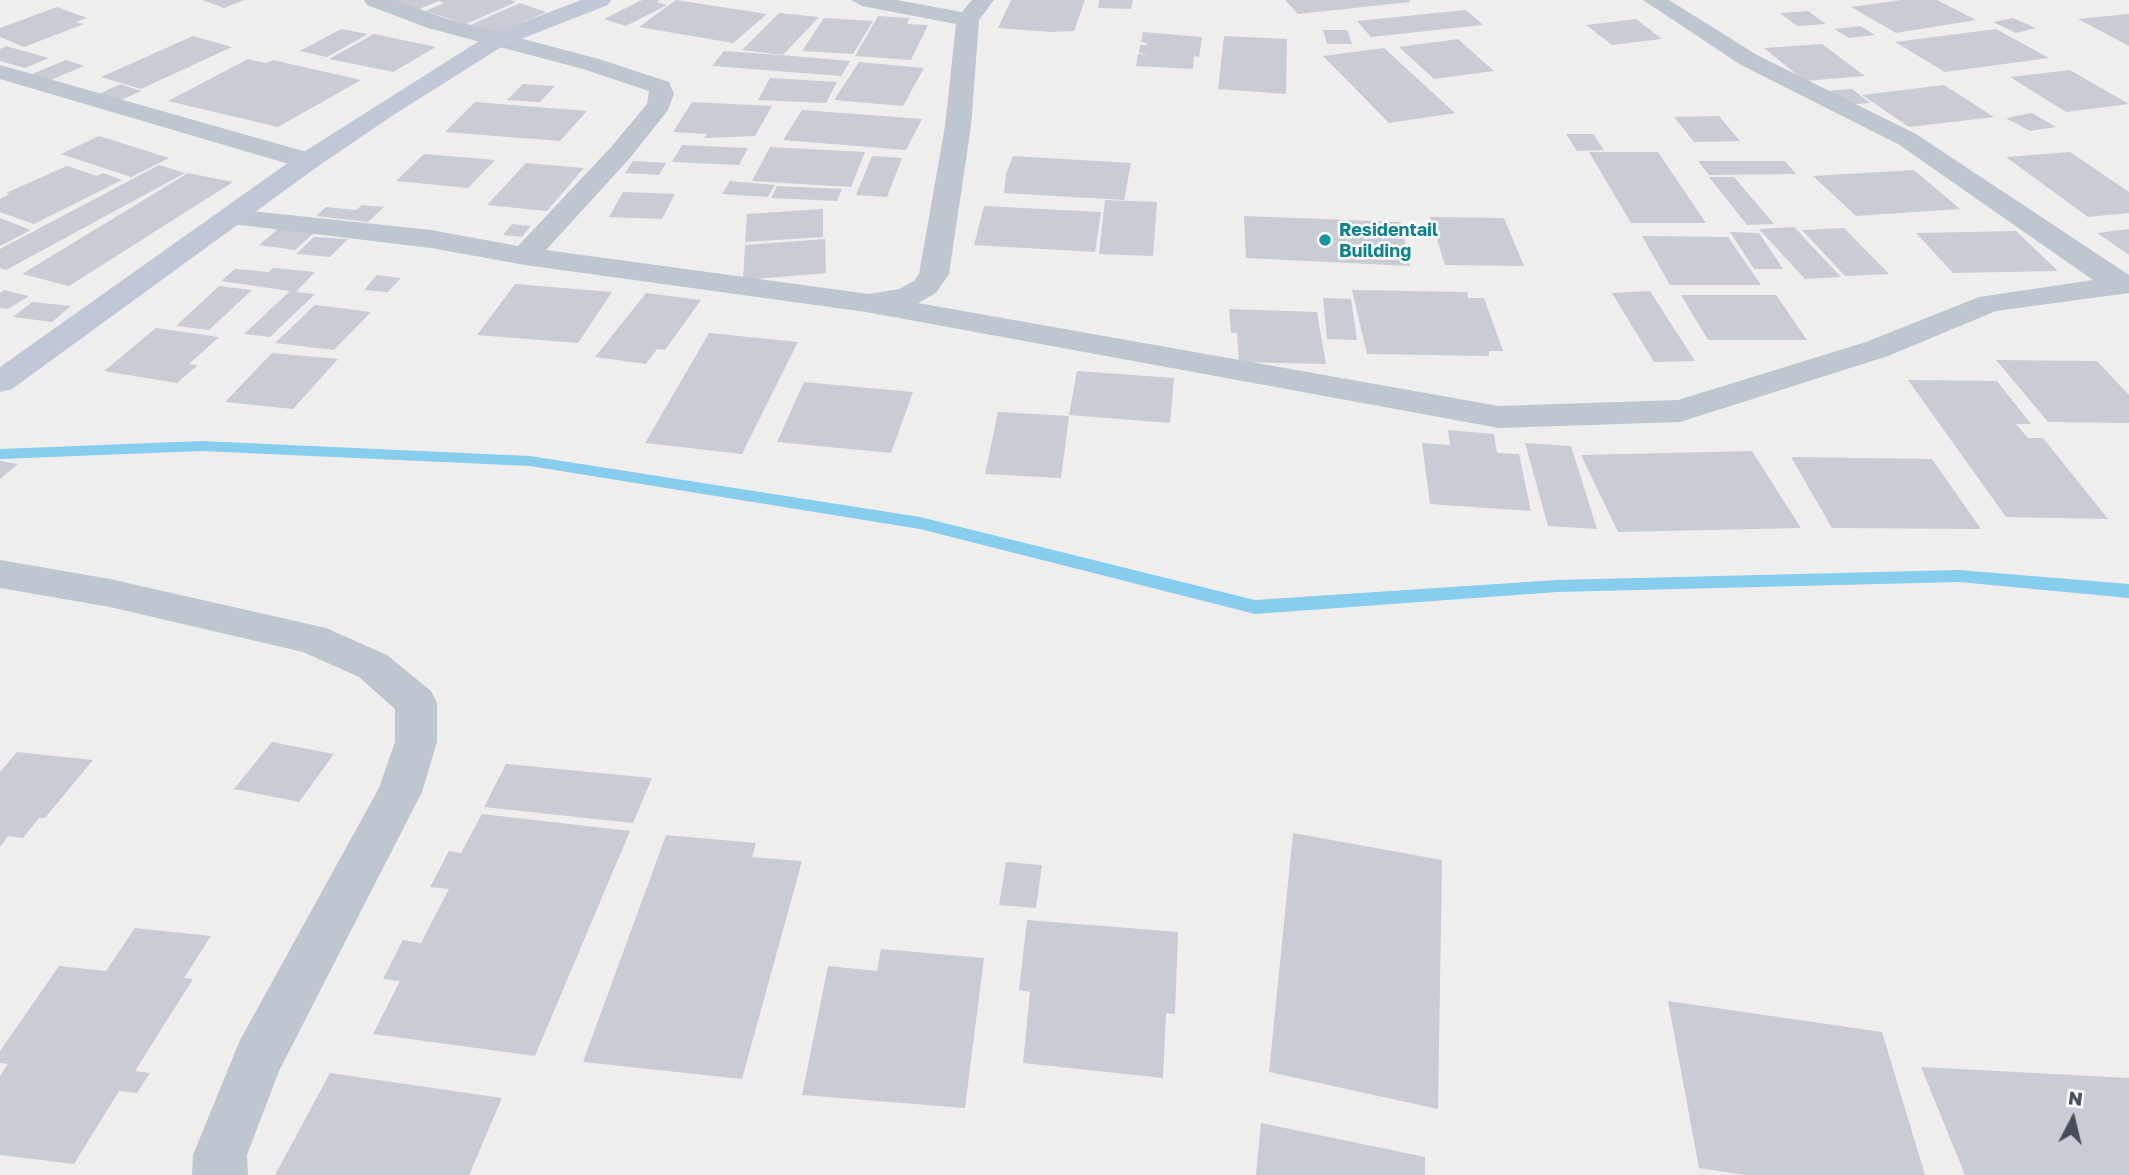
<!DOCTYPE html>
<html>
<head>
<meta charset="utf-8">
<style>
	body { margin:0 }
	#map { position:relative; width:2129px; height:1175px; overflow:hidden; background:#f0eeed; font-family:"Golos Text",sans-serif }
	canvas { display:block }
	.north { position:absolute; left:2038px; top:1084px; width:70px; height:70px; -webkit-text-stroke:5px #fff; paint-order:stroke; rotate:7deg; font-size:19px; font-weight:700; line-height:28px; text-align:center; color:#454f5c }
	.north::after { content:''; display:block; margin:auto; width:24px; height:32px; background:#454f5c; clip-path:polygon(50% 0,100% 100%,50% 72%,0 100%) }
</style>
</head>
<body>
<div id="map">
<canvas width="2129" height="1175"></canvas>
<div class="north">N</div>
</div>
<script>
const ctx = document.querySelector('canvas').getContext('2d');
ctx.lineJoin = 'round';
const toPath = rows => new Path2D(rows.map(r => 'M' + r).join(''));
function fill(path, color) { ctx.fillStyle = color; ctx.fill(path, 'evenodd'); }
function strokePath(path, color, width, dash) { ctx.strokeStyle = color; ctx.lineWidth = width; ctx.lineCap = dash ? 'butt' : 'round'; ctx.setLineDash(dash || []); ctx.stroke(path); }
function label(font, color, halo, rows, align = 'center') {
  ctx.font = font + ' "Golos Text",sans-serif'; ctx.lineWidth = 5; ctx.setLineDash([]); ctx.textBaseline = 'middle'; ctx.strokeStyle = halo; ctx.fillStyle = color; for (const [text, x, y, turn = 0] of rows) {
    ctx.save(); ctx.translate(x, y); ctx.rotate((+turn || 0) * Math.PI / 180); ctx.textAlign = isNaN(turn) ? turn : align; if (halo) ctx.strokeText(text, 0, 0); ctx.fillText(text, 0, 0); ctx.restore();
  }
}
const stream = toPath([
	[202,441,530,456,920,517,1255,600,1557,580,1959,570,2129,584,2129,598,1959,582,1557,592,1255,614,920,529,530,466,202,451,0,459,0,449,202,441]
]);
const building = toPath([
	[202,0,244,0,224,8],
	[393,0,511,0,516,2,466,24,425,11,444,3,439,1,419,9],
	[642,0,660,0,656,2,667,5,626,26,604,19],
	[676,0,767,14,733,43,639,27],
	[1011,0,1085,0,1074,31,1051,32,998,28],
	[1099,0,1133,0,1131,9,1098,8],
	[1285,0,1410,0,1410,2,1298,14],
	[1901,0,1937,0,1976,20,1896,33,1851,7],
	[520,3,546,12,492,36,466,27],
	[57,7,87,18,76,22,84,24,24,47,0,37,0,28],
	[1466,10,1483,25,1371,37,1357,21],
	[1808,11,1826,24,1797,26,1780,13],
	[779,13,819,17,783,55,742,50],
	[2129,14,2129,46,2078,19],
	[878,16,910,18,907,24,928,25,911,60,855,56],
	[824,18,873,21,853,54,802,51],
	[2013,18,2036,28,2016,33,1993,22],
	[1636,19,1662,39,1612,45,1586,25],
	[1860,26,1875,35,1849,38,1834,29],
	[341,29,368,34,327,57,300,51],
	[1996,29,2049,58,1945,72,1895,42],
	[1323,30,1347,30,1352,44,1327,44],
	[1143,32,1202,37,1199,57,1194,56,1193,69,1136,66,1138,54,1150,55,1139,53,1140,45,1147,45,1147,43,1141,42],
	[374,34,436,47,393,72,329,59],
	[193,36,232,47,141,89,101,77],
	[1224,36,1287,39,1286,94,1218,89],
	[1458,39,1494,71,1434,79,1399,47],
	[1822,44,1865,76,1805,81,1764,48],
	[6,46,49,58,25,68,0,61,0,49],
	[1384,48,1455,113,1389,123,1323,56],
	[724,51,780,55,850,61,841,76,712,66],
	[248,59,266,63,273,60,361,80,278,127,168,101],
	[66,60,84,66,51,80,32,74],
	[859,62,924,68,903,106,834,100],
	[2070,70,2129,104,2066,112,2010,77],
	[770,78,837,82,826,103,758,100],
	[120,84,141,91,117,102,95,96],
	[523,84,555,86,540,102,507,100],
	[1944,85,1994,117,1909,127,1862,95],
	[1852,89,1870,103,1843,105,1824,91],
	[475,102,587,111,560,141,445,132],
	[692,102,772,106,755,136,704,138,707,134,673,132],
	[802,110,922,119,906,150,783,140],
	[2032,113,2056,127,2030,131,2006,118],
	[1719,116,1740,141,1694,142,1674,117],
	[1566,134,1593,134,1604,150,1577,151],
	[99,136,169,158,131,177,61,154],
	[682,145,748,148,739,165,672,162],
	[770,147,865,152,851,187,752,181],
	[1589,152,1658,152,1706,223,1631,223],
	[2070,152,2129,192,2129,213,2088,217,2006,157],
	[424,154,495,160,468,188,396,181],
	[872,156,902,158,887,197,856,195],
	[1013,156,1131,163,1124,200,1004,193,1006,174],
	[633,161,666,163,659,175,625,173],
	[1698,161,1785,161,1796,174,1709,175],
	[526,163,584,168,547,211,487,205],
	[159,165,185,173,6,270,0,268,0,249],
	[67,166,97,176,103,173,122,180,34,224,0,212,0,199,10,194,6,193],
	[1914,170,1960,209,1856,216,1813,176],
	[188,173,233,182,69,286,22,274],
	[1709,177,1734,177,1774,224,1747,225],
	[730,181,775,185,768,197,722,194],
	[777,186,842,189,837,201,771,198],
	[623,192,675,194,662,219,609,217],
	[1105,200,1157,202,1153,256,1099,254],
	[362,205,384,207,368,222,316,216,326,207,356,210],
	[984,206,1101,212,1095,252,974,245],
	[823,209,823,237,745,242,747,214],
	[1244,216,1401,222,1410,266,1246,258],
	[1430,217,1504,218,1524,266,1445,265],
	[0,218,31,230,0,246],
	[512,224,531,226,522,237,503,235],
	[1794,227,1841,277,1805,279,1759,229],
	[1844,228,1889,274,1845,276,1802,230],
	[278,229,314,233,295,250,259,245],
	[2129,229,2129,255,2097,233],
	[2016,231,2058,271,1953,273,1916,233],
	[1730,232,1759,233,1783,269,1754,269],
	[1642,236,1728,237,1761,285,1670,285],
	[314,237,348,239,330,257,296,254],
	[825,239,826,273,743,280,745,245],
	[273,268,315,272,296,292,315,294,270,337,244,334,290,291,221,281,235,269,269,272],
	[377,275,401,278,388,292,364,290],
	[515,284,612,292,578,343,477,335],
	[219,286,252,290,209,330,176,326],
	[4,290,29,296,8,309,0,308,0,293],
	[1352,290,1467,292,1468,298,1484,298,1503,351,1489,351,1489,356,1367,354],
	[1650,291,1695,361,1654,362,1612,293],
	[646,293,701,300,665,350,657,349,646,364,595,357],
	[1681,295,1776,295,1807,340,1708,340],
	[1323,298,1351,299,1357,340,1327,339],
	[32,302,71,306,52,322,13,317],
	[315,305,371,312,334,350,275,343],
	[1229,309,1317,312,1326,364,1239,362,1237,333,1231,333],
	[156,328,219,337,189,364,198,365,177,383,104,371],
	[709,333,798,342,742,454,645,443],
	[272,353,338,359,293,409,225,402],
	[1996,360,2097,361,2129,395,2129,423,2048,422],
	[1077,371,1174,378,1170,423,1069,415],
	[1908,380,1997,381,2031,424,2016,424,2028,438,2043,438,2108,519,2006,517],
	[804,382,913,392,891,453,777,442],
	[998,412,1069,416,1061,478,985,474],
	[1448,430,1494,434,1497,453,1519,454,1531,511,1430,504,1422,443,1450,445],
	[1525,443,1571,446,1597,529,1548,526],
	[1752,451,1801,528,1618,532,1581,455],
	[1791,457,1932,459,1981,529,1832,528],
	[0,461,18,464,0,479],
	[272,742,334,754,299,802,234,789],
	[17,752,93,760,45,818,39,818,23,838,8,836,0,847,0,772],
	[506,764,652,778,633,823,484,807],
	[482,814,630,831,535,1056,373,1034,400,981,383,979,403,940,421,943,449,889,430,887,449,851,461,853],
	[1293,833,1442,860,1438,1109,1269,1072],
	[666,835,756,843,752,857,802,861,742,1079,583,1062],
	[1006,862,1042,865,1036,908,999,905],
	[1027,920,1178,932,1175,1014,1166,1013,1163,1078,1023,1063,1030,992,1019,990],
	[135,928,211,936,184,978,193,979,135,1071,150,1073,137,1093,119,1091,74,1164,0,1155,0,1076,8,1064,0,1063,0,1051,59,966,106,971],
	[881,949,984,958,965,1108,802,1095,828,966,877,971],
	[1668,1001,1882,1032,1925,1175,1745,1175,1699,1168],
	[1921,1067,2129,1078,2129,1175,1965,1175],
	[330,1073,502,1098,469,1175,275,1175],
	[1261,1123,1425,1157,1425,1175,1256,1175]
]);
const street = toPath([
	[364,0,395,0,444,18,599,59,669,82,674,94,668,110,630,158,546,250,869,294,899,289,914,281,919,274,945,126,956,24,862,6,851,0,897,0,962,12,972,0,994,0,979,20,971,126,949,274,936,293,918,303,1499,406,1678,400,1866,342,1979,297,2093,280,1898,144,1741,65,1643,0,1669,0,1757,55,1916,134,2129,275,2129,293,1996,311,1888,356,1680,422,1499,428,866,312,525,265,431,248,223,223,219,217,223,211,233,209,431,230,518,246,612,146,647,104,649,91,583,69,428,28,367,5,364,0],
	[0,65,317,155,321,161,317,167,308,169,299,167,0,79,0,65],
	[0,560,110,579,326,628,387,655,431,691,437,703,437,742,422,792,279,1071,247,1155,248,1175,192,1175,193,1155,240,1040,379,788,395,742,395,709,359,677,303,652,110,607,0,588,0,560]
]);
const secondary = toPath([
	[581,0,611,0,608,5,503,46,395,114,317,167,12,389,0,392,0,367,299,155,487,36,581,0]
]);
const markers = [
	[1325,240,7,"#0f9aa8"]
];
const farCulturenames = [
	["Residentail",1339,230],
	["Building",1339,251]
];
fill(stream, '#86cdee');
fill(building, '#c9ccd4');
fill(street, '#bec6d0');
fill(secondary, '#c0c8d7');
for (const [x, y, r, color] of markers) { const dot = new Path2D(); dot.arc(x, y, r, 0, 2 * Math.PI); ctx.fillStyle = color; ctx.fill(dot); strokePath(dot, '#fff', 2.5); }
label('bold 18px', '#0d838f', '#fff', farCulturenames, 'left');
</script>
</body>
</html>
